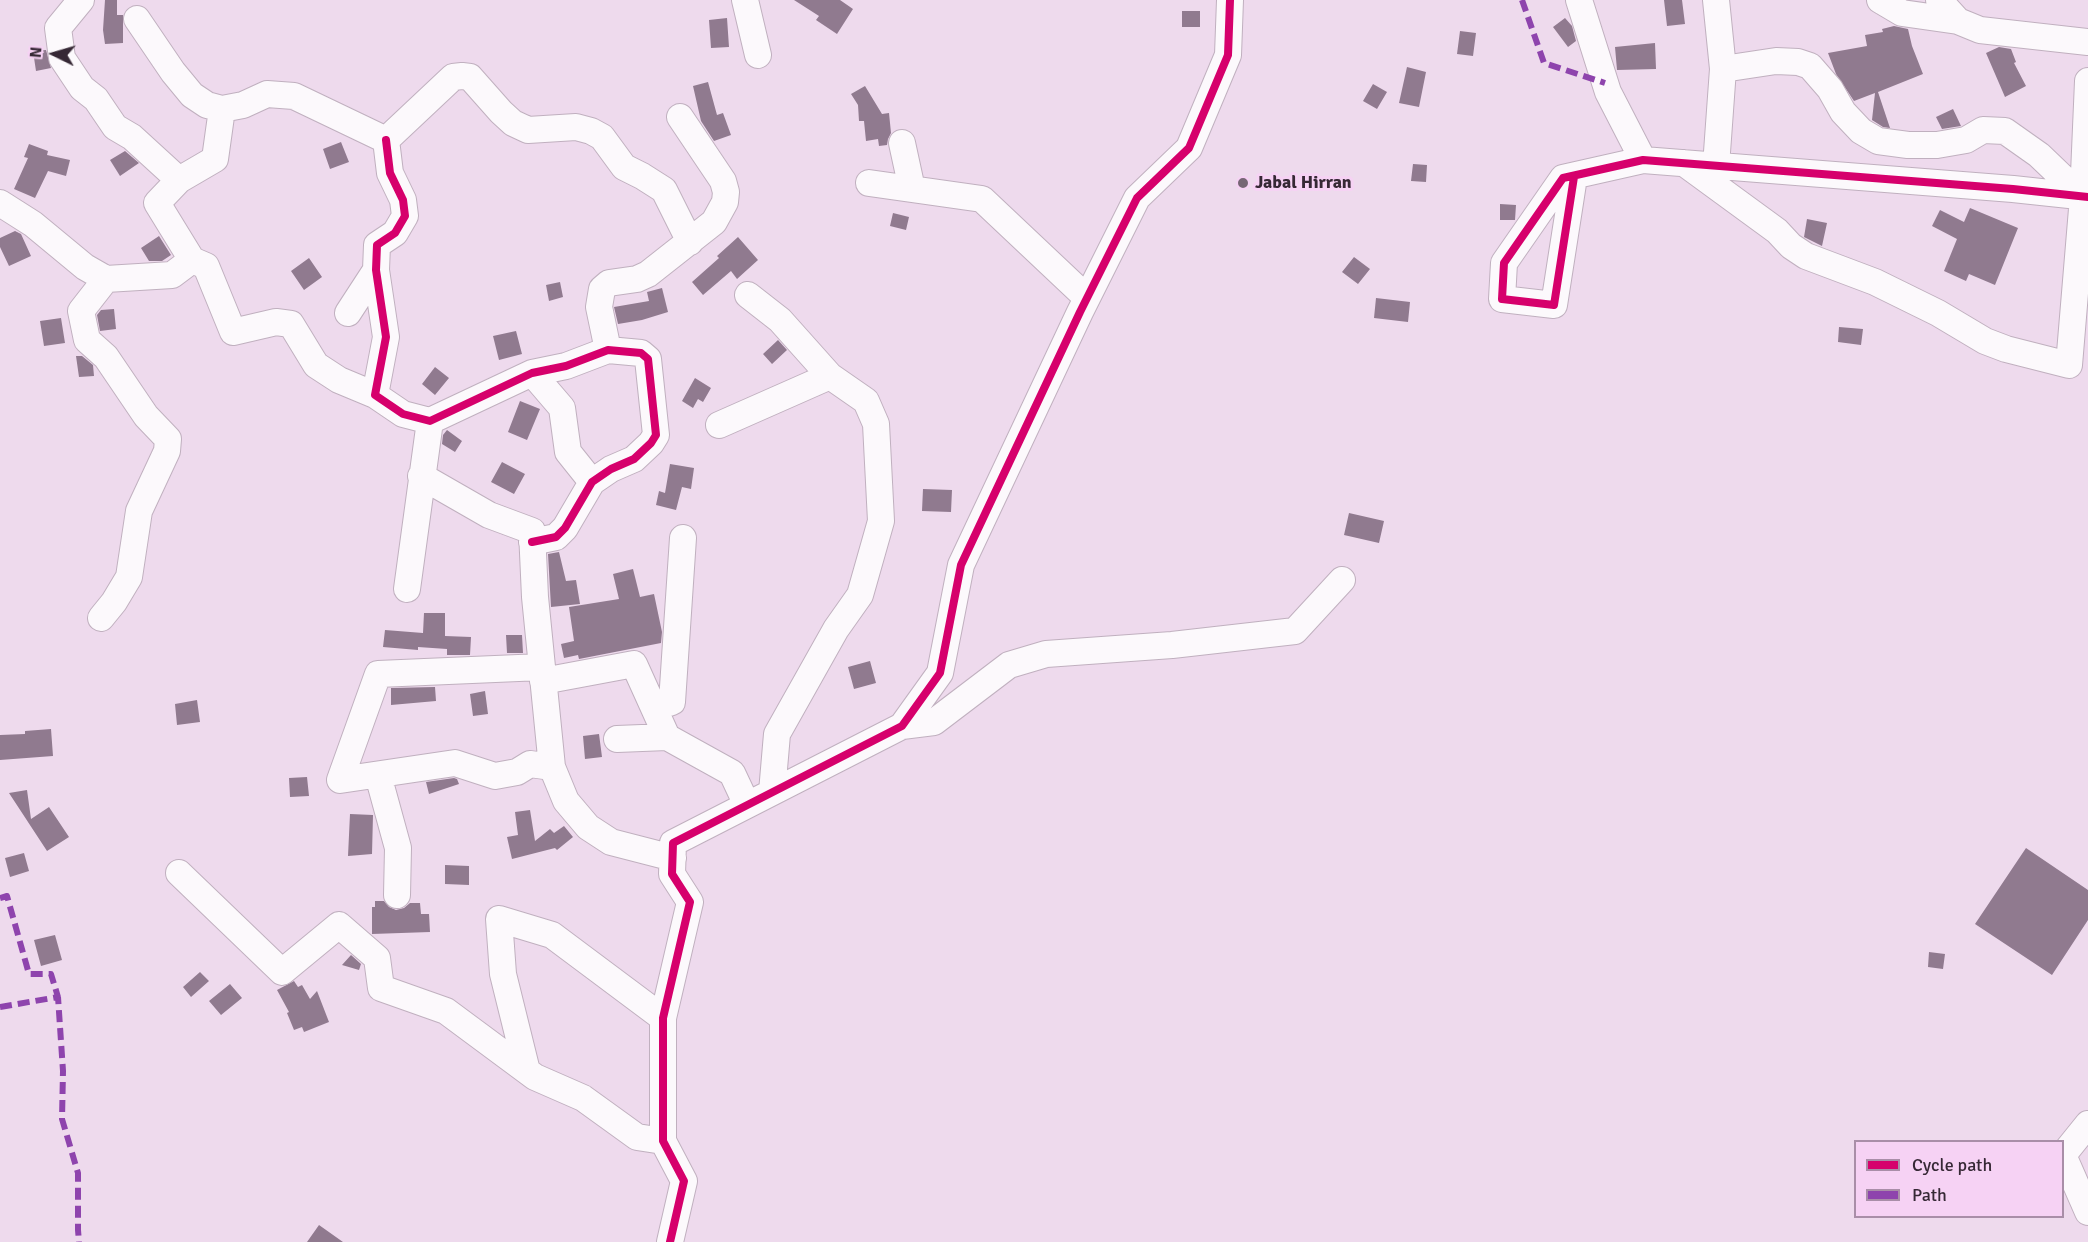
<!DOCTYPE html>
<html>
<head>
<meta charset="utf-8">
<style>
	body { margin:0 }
	#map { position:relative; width:2088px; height:1242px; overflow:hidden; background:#eedaed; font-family:Signika,sans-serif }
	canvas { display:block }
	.legend { position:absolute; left:1854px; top:1140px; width:210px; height:78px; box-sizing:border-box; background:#f6d2f4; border:2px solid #a98ea8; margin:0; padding:8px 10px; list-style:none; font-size:18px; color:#362835 }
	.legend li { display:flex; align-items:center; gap:12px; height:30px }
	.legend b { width:30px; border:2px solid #a98ea8 }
	.north { position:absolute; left:24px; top:24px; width:60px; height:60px; -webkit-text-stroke:4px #f6d2f4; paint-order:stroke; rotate:275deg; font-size:16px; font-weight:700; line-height:24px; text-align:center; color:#362835 }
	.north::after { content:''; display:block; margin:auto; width:21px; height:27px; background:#362835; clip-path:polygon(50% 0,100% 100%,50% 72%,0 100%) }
</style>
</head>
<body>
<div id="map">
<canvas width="2088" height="1242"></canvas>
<ul class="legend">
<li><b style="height:8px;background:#d6006c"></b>Cycle path</li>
<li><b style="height:8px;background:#8e44ad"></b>Path</li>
</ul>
<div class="north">N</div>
</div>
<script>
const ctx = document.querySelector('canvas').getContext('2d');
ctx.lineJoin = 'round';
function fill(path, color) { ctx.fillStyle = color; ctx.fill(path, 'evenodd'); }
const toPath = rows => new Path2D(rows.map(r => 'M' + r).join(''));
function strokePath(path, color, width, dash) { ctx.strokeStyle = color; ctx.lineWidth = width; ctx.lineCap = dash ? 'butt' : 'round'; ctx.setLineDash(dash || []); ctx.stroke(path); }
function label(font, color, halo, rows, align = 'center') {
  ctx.font = font + ' Signika,sans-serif'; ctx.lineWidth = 6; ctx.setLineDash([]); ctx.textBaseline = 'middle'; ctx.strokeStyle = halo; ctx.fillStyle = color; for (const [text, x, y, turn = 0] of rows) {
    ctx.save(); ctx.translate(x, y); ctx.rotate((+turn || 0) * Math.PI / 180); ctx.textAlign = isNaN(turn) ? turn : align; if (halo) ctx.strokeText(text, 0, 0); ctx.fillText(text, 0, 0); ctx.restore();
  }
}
const building = toPath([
	[105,0,117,0,117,15,123,15,123,43,105,44,103,30],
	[794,0,840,0,853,9,837,34,816,20,819,16],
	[1664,0,1682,0,1685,24,1667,26],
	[1182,11,1200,11,1200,27,1182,27],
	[727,18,729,47,711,48,709,20],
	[1565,18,1572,26,1576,41,1568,47,1553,27],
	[1894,26,1908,29,1912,46,1923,74,1878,92,1890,128,1883,127,1872,120,1875,93,1854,101,1836,74,1828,53,1867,46,1865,35,1883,32,1882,29],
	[1460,31,1476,33,1473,56,1457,54],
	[1655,43,1656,69,1617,70,1615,47],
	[1999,47,2011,49,2016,62,2014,63,2026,86,2005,97,1986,53],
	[46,50,51,68,36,71,33,51],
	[1407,67,1426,72,1419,107,1399,103],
	[708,82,717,115,723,113,731,135,714,141,701,121,693,86],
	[1373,84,1387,92,1377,109,1363,101],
	[865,86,882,114,889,113,891,133,888,139,887,145,879,146,878,139,866,141,864,121,859,121,858,105,851,94],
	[1953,109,1961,126,1942,129,1936,117],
	[341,142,349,162,330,169,323,149],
	[29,144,48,151,47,155,70,160,66,176,48,171,35,198,14,189,28,158,24,157],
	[125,151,139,163,120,176,110,160],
	[1413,164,1427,165,1426,182,1411,181],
	[1500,204,1516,205,1515,220,1500,220],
	[1970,208,2018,228,1995,285,1969,274,1966,281,1944,271,1957,239,1932,226,1940,210,1964,222],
	[893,213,909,217,906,230,890,226],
	[1807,219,1827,223,1822,246,1804,237],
	[15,231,21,234,31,256,9,266,0,247,0,238],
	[159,236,171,255,162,261,149,261,141,248],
	[738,237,758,260,737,279,731,271,703,295,692,282,719,258,717,256],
	[1354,257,1370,269,1358,284,1342,272],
	[309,258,322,277,304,290,291,271],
	[560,282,563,297,549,301,546,285],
	[662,288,668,312,642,320,618,324,614,307,649,301,647,292],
	[1376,298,1410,302,1408,322,1374,318],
	[114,309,116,329,100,331,97,315,101,310],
	[61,318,65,343,44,346,40,321],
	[1839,327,1863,329,1861,345,1838,342],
	[516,331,522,354,499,360,493,336],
	[778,340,787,350,772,364,763,354],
	[76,356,82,356,93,365,94,376,79,377],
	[435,367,449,378,435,395,422,384],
	[695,378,711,388,703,402,698,399,693,408,682,401],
	[520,401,540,409,527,440,508,432],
	[447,430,462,441,455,452,442,444,443,435],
	[502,462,525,474,514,494,491,482],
	[670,464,694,468,691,489,682,487,676,510,656,505,659,491,665,493],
	[923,489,952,490,951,512,922,511],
	[1349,513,1384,521,1379,543,1344,535],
	[559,552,566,581,576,580,580,604,551,607,548,554],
	[633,569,640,597,654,594,662,632,661,643,579,659,578,655,564,658,561,644,574,641,569,607,619,599,613,574],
	[424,613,445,613,445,636,471,637,470,655,447,655,447,649,418,647,418,650,383,647,385,630,423,633],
	[506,635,522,635,523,653,507,653],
	[870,661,876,683,854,689,848,667],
	[435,687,436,701,391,705,391,688],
	[485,691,488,714,473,716,470,694],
	[197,700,200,722,177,725,175,704],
	[51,729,53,756,0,760,0,735,25,734,25,731],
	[599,734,602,757,585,759,583,736],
	[307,777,309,796,290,797,289,778],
	[454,778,457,779,459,784,429,794,426,782],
	[27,790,31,819,49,807,69,837,47,851,9,793],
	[530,810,535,841,550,829,554,833,564,826,573,837,557,850,555,848,512,859,507,837,518,835,515,812],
	[350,814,373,815,372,854,348,856],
	[2026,848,2088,890,2088,920,2052,975,1975,924],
	[24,853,29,871,10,877,5,858],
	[445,865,469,866,469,885,445,884],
	[375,901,384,901,389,907,396,910,404,908,410,903,420,903,421,914,429,914,430,932,372,934,372,907,375,907],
	[55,935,62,960,41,966,34,940],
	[1929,952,1945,954,1943,969,1928,967],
	[351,955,361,964,359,970,342,965],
	[200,972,209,981,191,997,183,987],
	[294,981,298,987,302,985,310,999,317,991,329,1022,304,1032,302,1027,294,1030,287,1013,289,1012,277,990],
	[230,984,242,998,221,1015,209,1001],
	[319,1225,343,1242,307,1242]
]);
const minor = toPath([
	[81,0,58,28,62,58,82,88,96,99,115,127,132,137,179,180,215,159,222,109],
	[745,0,758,55],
	[1579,0,1608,92,1643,160],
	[1880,0,1902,13,1958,21],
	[1939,0,1958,21,1980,30,2088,42],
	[137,19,173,72,192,95,207,105,222,109,243,105,267,94,294,96,386,140,453,77,462,76,470,77,501,112,513,123,528,130,576,127,591,131,602,137,624,167,642,176,664,190,690,242],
	[1723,69,1776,61,1798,62,1810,66,1830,89,1843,112,1861,131,1878,141,1908,145,1937,145,1966,140,1983,130,2005,131,2039,155,2083,197],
	[386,140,390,173,403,200,405,216,395,233,377,245,376,270,386,337,375,395,403,414,430,421,532,373,566,366,608,350,641,353,648,359,656,435,651,443,634,459,611,469,592,482,565,528,556,537,532,542],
	[902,143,912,189],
	[1684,163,1777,231,1791,246,1806,256,1875,282,1938,313,1985,341,2006,349,2069,365,2083,197,2088,81],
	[1716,166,1723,69,1716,0],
	[1574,177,1554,305,1502,299,1504,263,1563,178,1643,160,2013,189,2088,197],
	[179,180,157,203,192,260],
	[869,183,982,199,1087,298],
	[0,203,33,224,85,267,106,279,172,275,192,260,206,266,233,332,276,322,291,324,316,365,339,380,375,395],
	[748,295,780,320,830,376,866,401,876,424,881,521,860,595,836,629,777,734,772,792],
	[348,313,376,270],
	[608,350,599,307,602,289,609,283,637,279,648,274,714,222,725,202,726,192,723,181,680,117],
	[532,373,562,408,568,452,592,482],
	[719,425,830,376],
	[421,476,489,515,532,531,535,597,552,767,566,801,588,827,611,842,673,858],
	[407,589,430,421],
	[101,618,114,602,129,577,139,511,167,451,168,439,146,416,106,357,87,340,81,311,106,279],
	[542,667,378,674,340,780,455,763,495,776,517,772,530,764,552,767],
	[543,681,634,664,667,737,732,773,747,805],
	[654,708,672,702,683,538],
	[902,726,934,722,1009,665,1046,654,1172,645,1295,631,1342,580],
	[617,739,667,737],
	[378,775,398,848,397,895],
	[179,873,282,972,339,925,377,958,381,988,446,1011,535,1077,583,1098,637,1137,663,1141],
	[527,1071,503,974,499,919,552,935,663,1018],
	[2088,1124,2063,1155,2088,1212],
	[670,1242,684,1181,663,1141,663,1018,690,902,672,874,673,843,902,726,940,673,961,565,1080,312,1137,198,1189,148,1228,55,1230,0]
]);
const quiet = toPath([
	[1522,0,1544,63,1605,83],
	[0,898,7,896,29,974,51,974,58,997],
	[0,1007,58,997,63,1071,62,1119,78,1173,78,1230,79,1242]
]);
const cycleway = toPath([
	[386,140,390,173,403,200,405,216,395,233,377,245,376,270,386,337,375,395,403,414,430,421,532,373,566,366,608,350,641,353,648,359,656,435,651,443,634,459,611,469,592,482,565,528,556,537,532,542],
	[1574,177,1554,305,1502,299,1504,263,1563,178,1643,160,2013,189,2088,197],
	[670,1242,684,1181,663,1141,663,1018,690,902,672,874,673,843,902,726,940,673,961,565,1080,312,1137,198,1189,148,1228,55,1230,0]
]);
const markers = [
	[1243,183,6,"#766675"]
];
const poiNames = [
	["Jabal Hirran",1255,183]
];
fill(building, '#907a8f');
strokePath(minor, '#c0b0bf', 28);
strokePath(minor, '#fcf9fc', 26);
strokePath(quiet, '#8e44ad', 6, [12, 6]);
strokePath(cycleway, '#d6006c', 8);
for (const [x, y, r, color] of markers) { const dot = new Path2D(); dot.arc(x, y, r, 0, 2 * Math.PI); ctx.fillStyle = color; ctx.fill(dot); strokePath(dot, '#f6d2f4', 2); }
label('bold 18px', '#362835', '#f6d2f4', poiNames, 'left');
</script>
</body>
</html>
